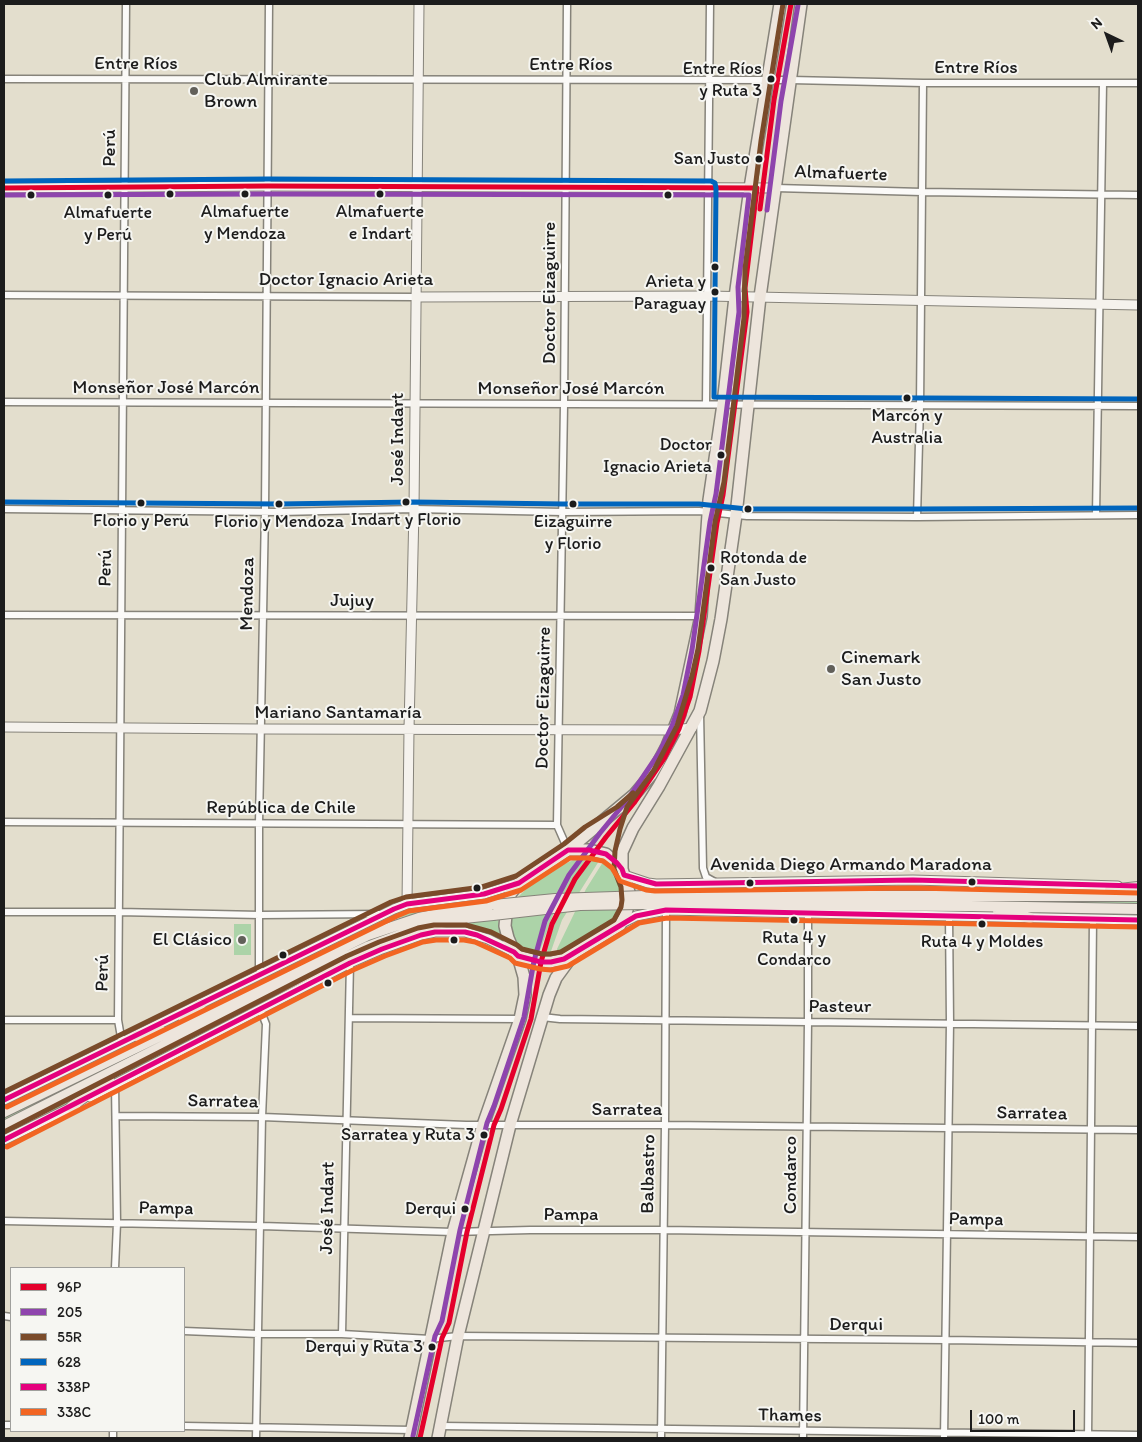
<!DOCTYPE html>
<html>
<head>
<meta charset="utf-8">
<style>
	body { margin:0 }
	#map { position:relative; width:1142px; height:1442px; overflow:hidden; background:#e3decd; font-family:Itim,sans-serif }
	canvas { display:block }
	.frame { position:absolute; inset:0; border:5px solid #1c1c1c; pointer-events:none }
	.legend { position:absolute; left:10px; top:1267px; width:175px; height:165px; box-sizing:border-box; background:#f6f6f2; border:1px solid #9f9f9c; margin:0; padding:6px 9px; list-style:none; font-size:15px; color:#1c1c1c }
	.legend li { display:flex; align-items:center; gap:10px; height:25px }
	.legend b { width:25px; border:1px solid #9f9f9c }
	.north { position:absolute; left:1082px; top:10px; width:50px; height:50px; -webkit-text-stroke:4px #f6f6f2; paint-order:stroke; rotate:318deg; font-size:14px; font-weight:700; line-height:20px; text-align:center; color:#1c1c1c }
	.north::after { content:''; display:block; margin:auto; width:18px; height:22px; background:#1c1c1c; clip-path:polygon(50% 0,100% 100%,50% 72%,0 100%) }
	.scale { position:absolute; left:970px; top:1410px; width:105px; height:22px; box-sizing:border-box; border:2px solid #1c1c1c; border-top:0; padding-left:6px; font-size:15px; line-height:18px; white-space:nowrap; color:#1c1c1c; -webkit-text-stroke:4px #f6f6f2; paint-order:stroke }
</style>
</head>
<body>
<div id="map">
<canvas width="1142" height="1442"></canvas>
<div class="frame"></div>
<ul class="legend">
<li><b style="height:6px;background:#e4002b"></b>96P</li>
<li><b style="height:6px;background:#8e44ad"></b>205</li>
<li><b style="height:6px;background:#7a4b2a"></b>55R</li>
<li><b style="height:6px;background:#0065bd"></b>628</li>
<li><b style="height:6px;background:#e5007d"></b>338P</li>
<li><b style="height:6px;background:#f26522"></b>338C</li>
</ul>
<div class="north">N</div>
<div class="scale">100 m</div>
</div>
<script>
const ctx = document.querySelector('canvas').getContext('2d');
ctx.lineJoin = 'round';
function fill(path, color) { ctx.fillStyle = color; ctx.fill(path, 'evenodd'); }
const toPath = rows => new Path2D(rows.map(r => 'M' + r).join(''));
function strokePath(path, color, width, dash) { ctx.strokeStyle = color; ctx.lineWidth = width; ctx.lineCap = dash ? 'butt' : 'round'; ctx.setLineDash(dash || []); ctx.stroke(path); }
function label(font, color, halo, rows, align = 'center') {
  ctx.font = font + ' Itim,sans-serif'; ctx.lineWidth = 4; ctx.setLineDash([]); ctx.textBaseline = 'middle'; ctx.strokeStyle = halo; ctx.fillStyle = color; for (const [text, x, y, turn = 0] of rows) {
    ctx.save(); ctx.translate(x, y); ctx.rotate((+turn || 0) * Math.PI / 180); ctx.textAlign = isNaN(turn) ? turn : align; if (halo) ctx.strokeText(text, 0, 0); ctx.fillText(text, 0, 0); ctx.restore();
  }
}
const green = toPath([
	[578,858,586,859,554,912,538,956,517,943,510,928,510,918,518,897,528,887,560,866],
	[594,860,599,861,562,920,550,954,545,955,554,925,571,887,590,861],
	[603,862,612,870,618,879,622,889,619,909,614,919,608,924,569,949,557,954,557,949,586,889],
	[504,891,499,907,498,919,501,935,499,938,483,931,466,928,429,929,404,935,363,952,106,1085,147,1059,360,952,405,934,433,927,489,918,491,899,421,912,392,920,351,937,194,1013,205,1004,221,996,395,912,438,903,474,899],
	[876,900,1138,902,1138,904,874,902],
	[234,924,251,924,251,955,234,955],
	[207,1017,209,1020,4,1120,4,1117],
	[102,1057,4,1107,4,1105],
	[96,1085,77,1099,53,1113,49,1111,4,1134,4,1131]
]);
const street = toPath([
	[567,4,564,405,557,825,568,850],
	[4,79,791,80,923,83,1138,83],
	[776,188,922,192,1138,195],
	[4,295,416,297],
	[4,402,1138,406],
	[706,404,710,4],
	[4,509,279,512,414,509,563,512,699,511,747,516,917,517,1138,515],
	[1096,515,1103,83],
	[917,517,920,406,923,83],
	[4,615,701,616],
	[700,713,703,868,706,877,715,882],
	[4,822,557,825],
	[4,912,119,912,260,915,382,914],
	[261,975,259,966,259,823,265,511,269,4],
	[542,1017,560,1019,1138,1026],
	[350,1018,520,1019],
	[4,1020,118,1020],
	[122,1043,118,1020,126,4],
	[115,1084,117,1223,115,1268],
	[116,1116,262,1117,466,1125,665,1125,1138,1130],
	[4,1221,261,1226,453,1232,530,1230,663,1230,1138,1237],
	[4,1316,11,1317],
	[184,1331,258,1334,342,1334,430,1339,458,1336,946,1340,1138,1343],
	[342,1334,350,963],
	[4,1425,11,1425],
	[184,1426,412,1430],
	[441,1426,1138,1435],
	[1088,1437,1093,919],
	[113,1438,113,1431],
	[256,1438,262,1117,266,1024,260,1009],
	[661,1438,665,1125,666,910],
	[803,1438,808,1022,808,912],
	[944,1438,950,1023,949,916]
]);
const secondary = toPath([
	[4,188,268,186,776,188],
	[416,297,708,296,1138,305],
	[4,727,261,729,673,730,692,728],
	[624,875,648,883,656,884,913,880,1118,886],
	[407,904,409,729,414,509,419,4],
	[620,924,636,916,666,910,1138,920],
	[90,1097,350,963,382,949,421,935,435,932,465,932,488,939,514,952],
	[4,1100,394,909,407,904,484,894,519,883],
	[4,1140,76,1105]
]);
const primary = toPath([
	[1110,890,1138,887],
	[645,896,1138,896],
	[643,904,970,906,1138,909],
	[998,911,1030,918],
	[184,1020,201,1004],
	[137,1036,161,1031],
	[71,1107,109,1079],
	[4,1112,368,935,419,918,464,909,494,905],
	[4,1126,268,993,367,947,422,927,464,918,493,915]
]);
const highway = toPath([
	[568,850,589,850,606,854,622,869,629,892,630,900,625,916,620,925,564,959,551,962,541,962,518,956,514,952,508,938,505,926,507,903,511,893,519,883,568,850,634,795,651,775,658,763,667,746,680,714,701,616,709,500,723,404,735,297,750,188,780,4],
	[622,869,622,852,633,828,659,786,700,711,713,661,721,619,736,515,760,297,801,4],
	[410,1438,453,1232,483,1125,520,1019,525,995,524,977,518,956],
	[438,1438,458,1336,510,1125,549,995,556,978,572,956]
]);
const primaryBridge = toPath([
	[494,905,555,899,645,896],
	[493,915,580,905,643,904]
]);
const bus1 = toPath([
	[4,188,268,186,757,188,745,288,747,312,723,495,717,523,699,651,690,697,679,729,665,757,634,803,606,837,575,879,552,924,541,962,531,1019,501,1109,494,1125,467,1232,449,1323,442,1338,420,1438],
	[760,209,774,100,791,4]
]);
const bus2 = toPath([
	[4,195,268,194,749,195,738,287,739,312,716,494,710,522,692,650,683,695,672,726,659,753,628,799,600,833,569,875,545,921,534,961,524,1017,494,1106,487,1123,460,1230,442,1321,435,1336,413,1436],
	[767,210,781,101,798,5]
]);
const bus3 = toPath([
	[4,1092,391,902,406,897,482,887,516,876,564,844,585,827,617,807,633,793],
	[4,1132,347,956,379,942,418,928,434,925,466,925,491,932,517,945,522,949,542,954,550,954,561,952,614,920,621,907,622,900,621,887,614,869,615,851,620,829,627,807,654,770,677,726,692,676,698,649,715,522,724,482,744,318,745,269,761,141,783,4]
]);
const bus4 = toPath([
	[4,181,268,179,711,181,715,183,716,188,714,397,1138,399],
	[4,502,279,504,414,502,563,504,699,504,747,509,917,509,1138,508]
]);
const bus5 = toPath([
	[4,1100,394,909,407,904,484,894,519,883,568,850,589,850,606,854,617,863,622,869,624,875,656,884,913,880,1138,886],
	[4,1140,350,963,382,949,421,935,435,932,465,932,477,935,514,952,518,956,541,962,551,962,564,959,636,916,666,910,1138,920]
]);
const bus6 = toPath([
	[7,1107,397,916,409,911,486,901,521,890,570,858,588,858,603,861,612,868,620,881,646,890,655,891,913,888,1138,893],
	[7,1147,353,970,385,956,423,942,436,940,464,940,475,942,510,958,515,963,540,969,551,970,568,966,639,923,667,918,1138,927]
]);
const markers = [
	[771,79,4.5,"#1c1c1c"],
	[194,91,5,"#62605a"],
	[759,159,4.5,"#1c1c1c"],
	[170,194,4.5,"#1c1c1c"],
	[245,194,4.5,"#1c1c1c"],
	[380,194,4.5,"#1c1c1c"],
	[31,195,4.5,"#1c1c1c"],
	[108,195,4.5,"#1c1c1c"],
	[668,195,4.5,"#1c1c1c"],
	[715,267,4.5,"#1c1c1c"],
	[715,292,4.5,"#1c1c1c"],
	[907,398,4.5,"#1c1c1c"],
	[721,455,4.5,"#1c1c1c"],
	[406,502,4.5,"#1c1c1c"],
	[141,503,4.5,"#1c1c1c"],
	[279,504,4.5,"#1c1c1c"],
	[573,504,4.5,"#1c1c1c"],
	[748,509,4.5,"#1c1c1c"],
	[711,568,4.5,"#1c1c1c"],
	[831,669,5,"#62605a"],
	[972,882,4.5,"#1c1c1c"],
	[750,883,4.5,"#1c1c1c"],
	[477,888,4.5,"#1c1c1c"],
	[794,920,4.5,"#1c1c1c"],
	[982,924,4.5,"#1c1c1c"],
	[242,940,5,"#62605a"],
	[454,940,4.5,"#1c1c1c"],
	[283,955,4.5,"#1c1c1c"],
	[328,983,4.5,"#1c1c1c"],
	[484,1135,4.5,"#1c1c1c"],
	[465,1209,4.5,"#1c1c1c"],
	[432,1347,4.5,"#1c1c1c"]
];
const busNames = [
	["Entre Ríos",762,69,"right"],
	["y Ruta 3",762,91,"right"],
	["San Justo",750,159,"right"],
	["Almafuerte",245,212],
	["y Mendoza",245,234],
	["Almafuerte",380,212],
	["e Indart",380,234],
	["Almafuerte",108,213],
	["y Perú",108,235],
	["Arieta y",706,282,"right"],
	["Paraguay",706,304,"right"],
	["Marcón y",907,416],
	["Australia",907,438],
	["Doctor",712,445,"right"],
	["Ignacio Arieta",712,467,"right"],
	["Indart y Florio",406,520],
	["Florio y Perú",141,521],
	["Florio y Mendoza",279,522],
	["Eizaguirre",573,522],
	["y Florio",573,544],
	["Rotonda de",720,558,"left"],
	["San Justo",720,580,"left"],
	["Ruta 4 y",794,938],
	["Condarco",794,960],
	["Ruta 4 y Moldes",982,942],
	["Sarratea y Ruta 3",475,1135,"right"],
	["Derqui",456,1209,"right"],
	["Derqui y Ruta 3",423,1347,"right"]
];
const streetNames = [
	["Entre Ríos",136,64],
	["Entre Ríos",571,65],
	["Entre Ríos",976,68],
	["Perú",110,148,-90],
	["Almafuerte",841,174,2],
	["Doctor Ignacio Arieta",346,280],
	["Doctor Eizaguirre",550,293,-90],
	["Monseñor José Marcón",166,388],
	["Monseñor José Marcón",571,389],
	["José Indart",398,439,-90],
	["Perú",106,568,-89],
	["Mendoza",248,594,-89],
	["Jujuy",352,601],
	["Doctor Eizaguirre",544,698,-89],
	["Mariano Santamaría",338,713],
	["República de Chile",281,808],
	["Avenida Diego Armando Maradona",851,865],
	["Perú",103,973,-89],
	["Pasteur",840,1007],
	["Sarratea",223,1102,1],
	["Sarratea",627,1110],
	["Sarratea",1032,1114,1],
	["Balbastro",649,1174,-89],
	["Condarco",791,1175,-90],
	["José Indart",328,1208,-89],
	["Pampa",166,1209,1],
	["Pampa",571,1215],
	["Pampa",976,1220,1],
	["Derqui",856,1325],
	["Thames",790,1416,1]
];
const poiNames = [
	["Club Almirante",204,80],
	["Brown",204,102],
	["Cinemark",841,658],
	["San Justo",841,680],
	["El Clásico",232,940,"right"]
];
fill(green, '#acd3a8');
strokePath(street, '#86837a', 9);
strokePath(secondary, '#86837a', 11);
strokePath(primary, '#86837a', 12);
strokePath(highway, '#86837a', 14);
strokePath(street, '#fbfaf8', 6);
strokePath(secondary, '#f5f2ed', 9);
strokePath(primary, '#ede5dc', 10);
strokePath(highway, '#ede5dc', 11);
strokePath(primaryBridge, '#86837a', 12, []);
strokePath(primaryBridge, '#ede5dc', 10);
strokePath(bus1, '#e4002b', 5);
strokePath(bus2, '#8e44ad', 5);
strokePath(bus3, '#7a4b2a', 5);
strokePath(bus4, '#0065bd', 5);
strokePath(bus5, '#e5007d', 5);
strokePath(bus6, '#f26522', 5);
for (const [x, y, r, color] of markers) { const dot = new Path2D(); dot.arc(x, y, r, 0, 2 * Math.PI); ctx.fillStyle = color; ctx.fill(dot); strokePath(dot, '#f6f6f2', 2); }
label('18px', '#1c1c1c', '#f6f6f2', busNames);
label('19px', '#1c1c1c', '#f6f6f2', streetNames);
label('19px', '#1c1c1c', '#f6f6f2', poiNames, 'left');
</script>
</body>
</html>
